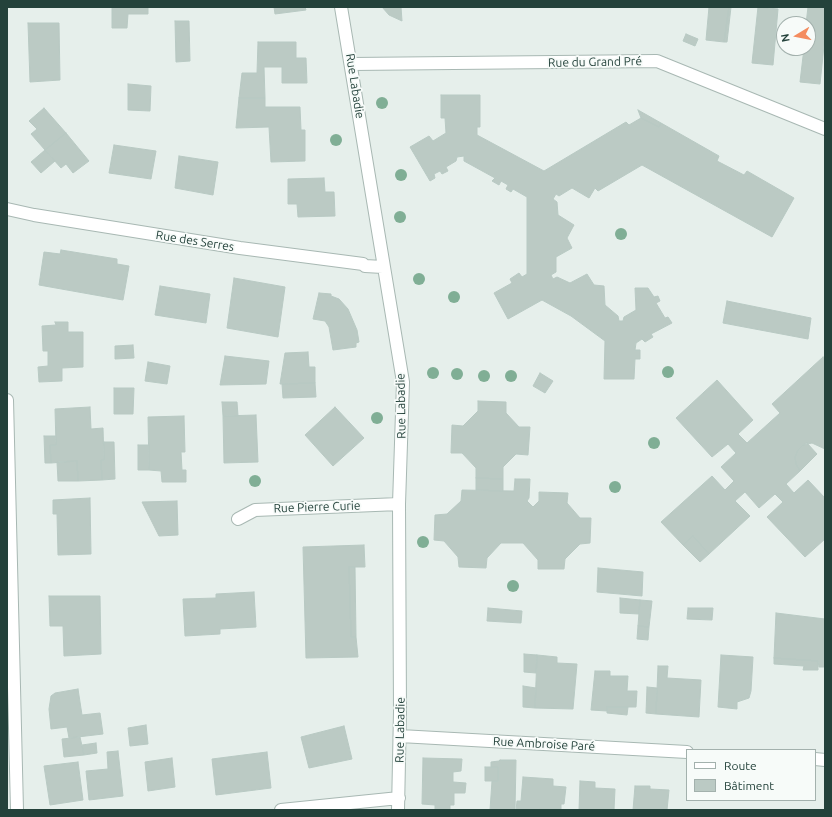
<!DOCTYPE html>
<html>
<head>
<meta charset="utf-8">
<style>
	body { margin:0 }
	#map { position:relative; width:832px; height:817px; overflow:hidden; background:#e6efeb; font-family:Ubuntu,sans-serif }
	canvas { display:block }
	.frame { position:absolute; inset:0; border:8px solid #24423b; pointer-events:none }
	.legend { position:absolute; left:686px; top:749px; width:130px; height:52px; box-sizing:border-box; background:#f7fbf9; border:1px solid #a3b1ad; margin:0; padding:5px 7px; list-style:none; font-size:12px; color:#24423b }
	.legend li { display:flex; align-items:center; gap:8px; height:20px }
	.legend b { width:20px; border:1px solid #a3b1ad }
	.north { position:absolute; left:776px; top:16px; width:40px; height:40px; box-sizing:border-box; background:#f7fbf9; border:1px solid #a3b1ad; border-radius:50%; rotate:260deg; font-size:11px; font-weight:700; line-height:16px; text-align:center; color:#24423b }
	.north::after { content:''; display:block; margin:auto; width:14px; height:18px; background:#f48c5f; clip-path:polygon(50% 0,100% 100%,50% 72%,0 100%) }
</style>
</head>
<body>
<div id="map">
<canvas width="832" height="817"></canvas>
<div class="frame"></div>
<ul class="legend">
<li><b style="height:5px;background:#fff"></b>Route</li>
<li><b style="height:11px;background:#bbcac4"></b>Bâtiment</li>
</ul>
<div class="north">N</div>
</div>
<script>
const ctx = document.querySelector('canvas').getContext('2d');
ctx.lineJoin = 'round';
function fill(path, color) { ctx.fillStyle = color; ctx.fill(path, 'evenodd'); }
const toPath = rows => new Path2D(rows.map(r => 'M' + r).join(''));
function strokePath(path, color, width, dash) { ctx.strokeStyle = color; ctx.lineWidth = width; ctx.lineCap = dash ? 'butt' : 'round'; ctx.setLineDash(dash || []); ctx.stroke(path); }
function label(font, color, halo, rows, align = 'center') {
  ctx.font = font + ' Ubuntu,sans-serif'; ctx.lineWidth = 3.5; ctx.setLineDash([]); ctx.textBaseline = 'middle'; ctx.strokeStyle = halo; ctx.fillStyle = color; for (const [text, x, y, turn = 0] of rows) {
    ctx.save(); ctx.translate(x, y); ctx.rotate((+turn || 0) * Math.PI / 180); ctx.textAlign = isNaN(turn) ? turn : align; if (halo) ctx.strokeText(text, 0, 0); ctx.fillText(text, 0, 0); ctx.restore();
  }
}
const building = toPath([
	[112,7,148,7,148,14,128,14,127,28,112,28,112,7],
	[274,7,305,7,306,10,275,14,274,7],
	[401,7,402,21,389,15,382,7,401,7],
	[709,7,729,7,724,42,706,40,709,7],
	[729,7,731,7,727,42,724,42,729,7],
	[758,7,778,9,773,65,752,63,758,7],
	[808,7,825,7,825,36,820,84,800,82,804,48,808,48,808,24,806,24,808,7],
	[175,21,189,21,190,61,176,62,175,21],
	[28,23,59,23,60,80,30,82,28,23],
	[686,34,698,39,695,46,683,41,686,34],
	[258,42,296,42,296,58,306,58,307,83,282,83,282,67,264,67,265,98,239,98,242,73,257,73,258,42],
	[128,84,151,86,150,111,128,110,128,84],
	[441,95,480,95,480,127,477,127,477,135,544,171,626,122,629,125,641,118,659,127,661,123,719,156,717,161,744,175,747,171,794,198,772,237,642,165,598,191,595,188,589,198,572,188,559,196,556,194,553,199,557,202,558,215,574,225,567,238,572,248,556,257,556,272,551,275,553,279,557,277,570,283,587,274,594,285,604,286,605,305,618,316,619,321,623,321,624,317,636,310,635,288,648,288,654,297,658,296,660,301,656,303,665,318,668,317,672,323,651,334,653,337,645,342,642,339,636,343,635,350,640,350,640,359,635,359,634,379,604,379,605,341,571,316,542,300,508,319,494,293,512,283,510,279,519,273,522,277,527,274,527,197,513,189,511,192,506,189,508,185,501,181,499,185,492,181,495,178,464,161,464,156,457,157,456,161,446,167,448,171,442,174,440,171,434,174,435,178,430,181,410,147,429,136,433,141,446,133,445,118,441,118,441,95],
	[239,98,265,98,265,107,300,107,301,130,305,130,305,161,271,162,269,127,236,128,239,98],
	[44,108,66,133,45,150,31,134,37,129,29,121,44,108],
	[638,110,661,123,659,127,641,118,638,110],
	[66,133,89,161,73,173,66,164,61,168,45,150,66,133],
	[114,145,156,151,151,179,109,173,114,145],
	[45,150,55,161,41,173,31,162,45,150],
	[179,156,218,162,213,195,175,188,179,156],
	[324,178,325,192,334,192,335,216,298,217,297,204,288,204,288,179,324,178],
	[61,250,117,259,117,264,129,266,123,300,39,285,44,252,60,254,61,250],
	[234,278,285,287,278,337,227,328,234,278],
	[160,286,210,294,206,323,155,315,160,286],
	[319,293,331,294,331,296,339,299,348,309,357,330,359,342,356,343,356,347,333,350,329,327,325,321,313,319,319,293],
	[727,301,811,318,808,339,723,323,727,301],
	[55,322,68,322,68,332,83,332,83,367,62,368,62,381,39,382,38,367,48,366,48,351,43,351,42,326,56,325,55,322],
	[133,345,134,358,115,359,115,346,133,345],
	[308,352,309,367,315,367,315,383,280,384,285,353,308,352],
	[225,356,269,361,266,384,220,385,225,356],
	[823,357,825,358,825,449,812,443,803,445,798,450,795,457,796,464,800,471,786,484,794,493,808,480,825,498,825,539,805,557,767,517,783,502,775,494,759,508,745,492,735,501,750,516,709,554,693,536,683,545,661,522,712,476,725,490,734,481,721,467,736,453,728,444,712,457,676,418,717,380,753,420,738,434,747,443,780,413,772,404,823,357],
	[148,362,170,366,167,384,145,381,148,362],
	[540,373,553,381,545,393,533,386,540,373],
	[315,383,316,397,283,398,282,384,315,383],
	[114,388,134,388,133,414,114,414,114,388],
	[478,401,506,402,506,413,519,427,530,427,528,455,516,454,503,467,503,479,476,478,476,468,462,453,451,453,452,425,463,426,478,411,478,401],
	[222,402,237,402,238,416,223,416,222,402],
	[90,407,91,429,103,428,104,460,101,460,102,480,78,481,77,461,51,463,50,445,56,445,55,409,90,407],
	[335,407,364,438,333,466,305,435,335,407],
	[256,415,258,462,224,463,223,416,256,415],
	[184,416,185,452,181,452,182,470,186,470,186,482,162,482,161,471,149,470,148,417,184,416],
	[44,436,56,436,56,445,50,445,51,463,45,463,44,436],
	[104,442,114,442,115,479,102,480,101,460,104,460,104,442],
	[807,443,817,454,800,471,796,464,795,457,798,450,803,445,807,443],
	[138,445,149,445,149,470,138,470,138,445],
	[77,461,78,481,58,481,57,462,77,461],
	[476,478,503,479,503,491,476,490,476,478],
	[515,479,530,479,529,498,527,501,533,507,539,501,539,492,568,493,567,503,580,518,591,518,590,543,580,544,565,559,564,569,538,569,538,560,523,543,501,543,487,558,486,568,459,567,458,557,444,541,434,540,435,515,447,514,461,501,462,490,514,491,515,479],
	[90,498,91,554,58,555,57,514,53,514,53,500,90,498],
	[177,501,178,535,159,536,142,502,177,501],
	[693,536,709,554,700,562,683,545,693,536],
	[364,545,365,567,349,567,351,637,356,637,358,657,306,658,303,547,364,545],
	[349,567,355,567,356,637,351,637,349,567],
	[598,568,643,572,642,596,597,592,598,568],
	[254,592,256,627,220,629,220,634,185,636,183,599,216,598,216,594,254,592],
	[49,596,100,596,101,654,64,656,63,626,50,626,49,596],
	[620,598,640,600,639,614,620,613,620,598],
	[640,600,652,601,649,627,638,626,640,600],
	[488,608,522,611,521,623,487,621,488,608],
	[688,608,713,608,712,620,687,619,688,608],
	[776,613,825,619,825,667,819,667,818,661,774,658,776,613],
	[638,626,649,627,648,640,637,639,638,626],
	[524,654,537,655,536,673,524,672,524,654],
	[537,655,557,657,557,663,577,664,573,709,535,708,537,655],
	[721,655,753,657,751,691,749,698,737,702,737,709,718,707,721,655],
	[774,658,818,661,818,670,803,670,804,666,774,664,774,658],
	[658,666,668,666,667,678,701,680,699,717,656,714,658,666],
	[595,671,610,671,610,676,628,676,627,691,637,691,636,707,607,707,607,711,591,710,595,671],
	[523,686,536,688,535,708,523,707,523,686],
	[647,687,657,688,656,714,646,713,647,687],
	[78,689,82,715,100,713,103,734,69,738,67,727,51,729,49,709,51,696,55,693,78,689],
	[607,707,628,707,627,715,607,713,607,707],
	[146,725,148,744,130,746,128,728,146,725],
	[344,726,352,759,309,768,301,737,344,726],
	[80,737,84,755,64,757,62,739,80,737],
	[96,743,97,753,84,755,82,745,96,743],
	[118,751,123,796,89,800,86,771,108,769,107,752,118,751],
	[267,752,271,788,216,795,212,759,267,752],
	[172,758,175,787,148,791,145,762,172,758],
	[423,758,462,759,461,771,453,772,453,782,466,783,465,793,454,793,454,805,450,805,450,810,435,810,435,805,422,804,423,758],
	[500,760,516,760,515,810,490,810,492,781,498,781,498,767,491,767,491,762,499,761,500,760],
	[78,762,83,800,50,805,44,766,78,762],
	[485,767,498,767,498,781,485,781,485,767],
	[523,777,553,779,553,786,566,787,564,804,561,804,561,809,516,810,517,801,521,801,523,777],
	[580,781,595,782,595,788,615,789,614,810,579,810,580,781],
	[635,786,650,786,650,789,669,790,667,810,633,810,635,786]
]);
const minor = toPath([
	[341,7,403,382,399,504,400,712,398,810],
	[352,64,657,61,825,129],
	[7,209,34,215,240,248,363,264,365,266,383,267],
	[7,400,17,810],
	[238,519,255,510,399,504],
	[400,736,687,752],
	[815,759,825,760],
	[281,810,399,798]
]);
const trees = [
	[382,103],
	[336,140],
	[401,175],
	[400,217],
	[621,234],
	[419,279],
	[454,297],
	[668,372],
	[433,373],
	[457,374],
	[484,376],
	[511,376],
	[377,418],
	[654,443],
	[255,481],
	[615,487],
	[423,542],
	[513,586]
];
const streetNames = [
	["Rue du Grand Pré",595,62,-1],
	["Rue Labadie",355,86,81],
	["Rue des Serres",195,241,9],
	["Rue Labadie",401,406,-91],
	["Rue Pierre Curie",317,507,-2],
	["Rue Labadie",400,730,-89],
	["Rue Ambroise Paré",544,744,3]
];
fill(building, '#bbcac4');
strokePath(building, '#b8c9c3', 1);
strokePath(minor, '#a8b8b3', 14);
strokePath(minor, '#fff', 12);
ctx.fillStyle = '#80ae95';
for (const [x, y] of trees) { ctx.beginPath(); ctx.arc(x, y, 6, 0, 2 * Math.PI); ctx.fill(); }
label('12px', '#24423b', '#f7fbf9', streetNames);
</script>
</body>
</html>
